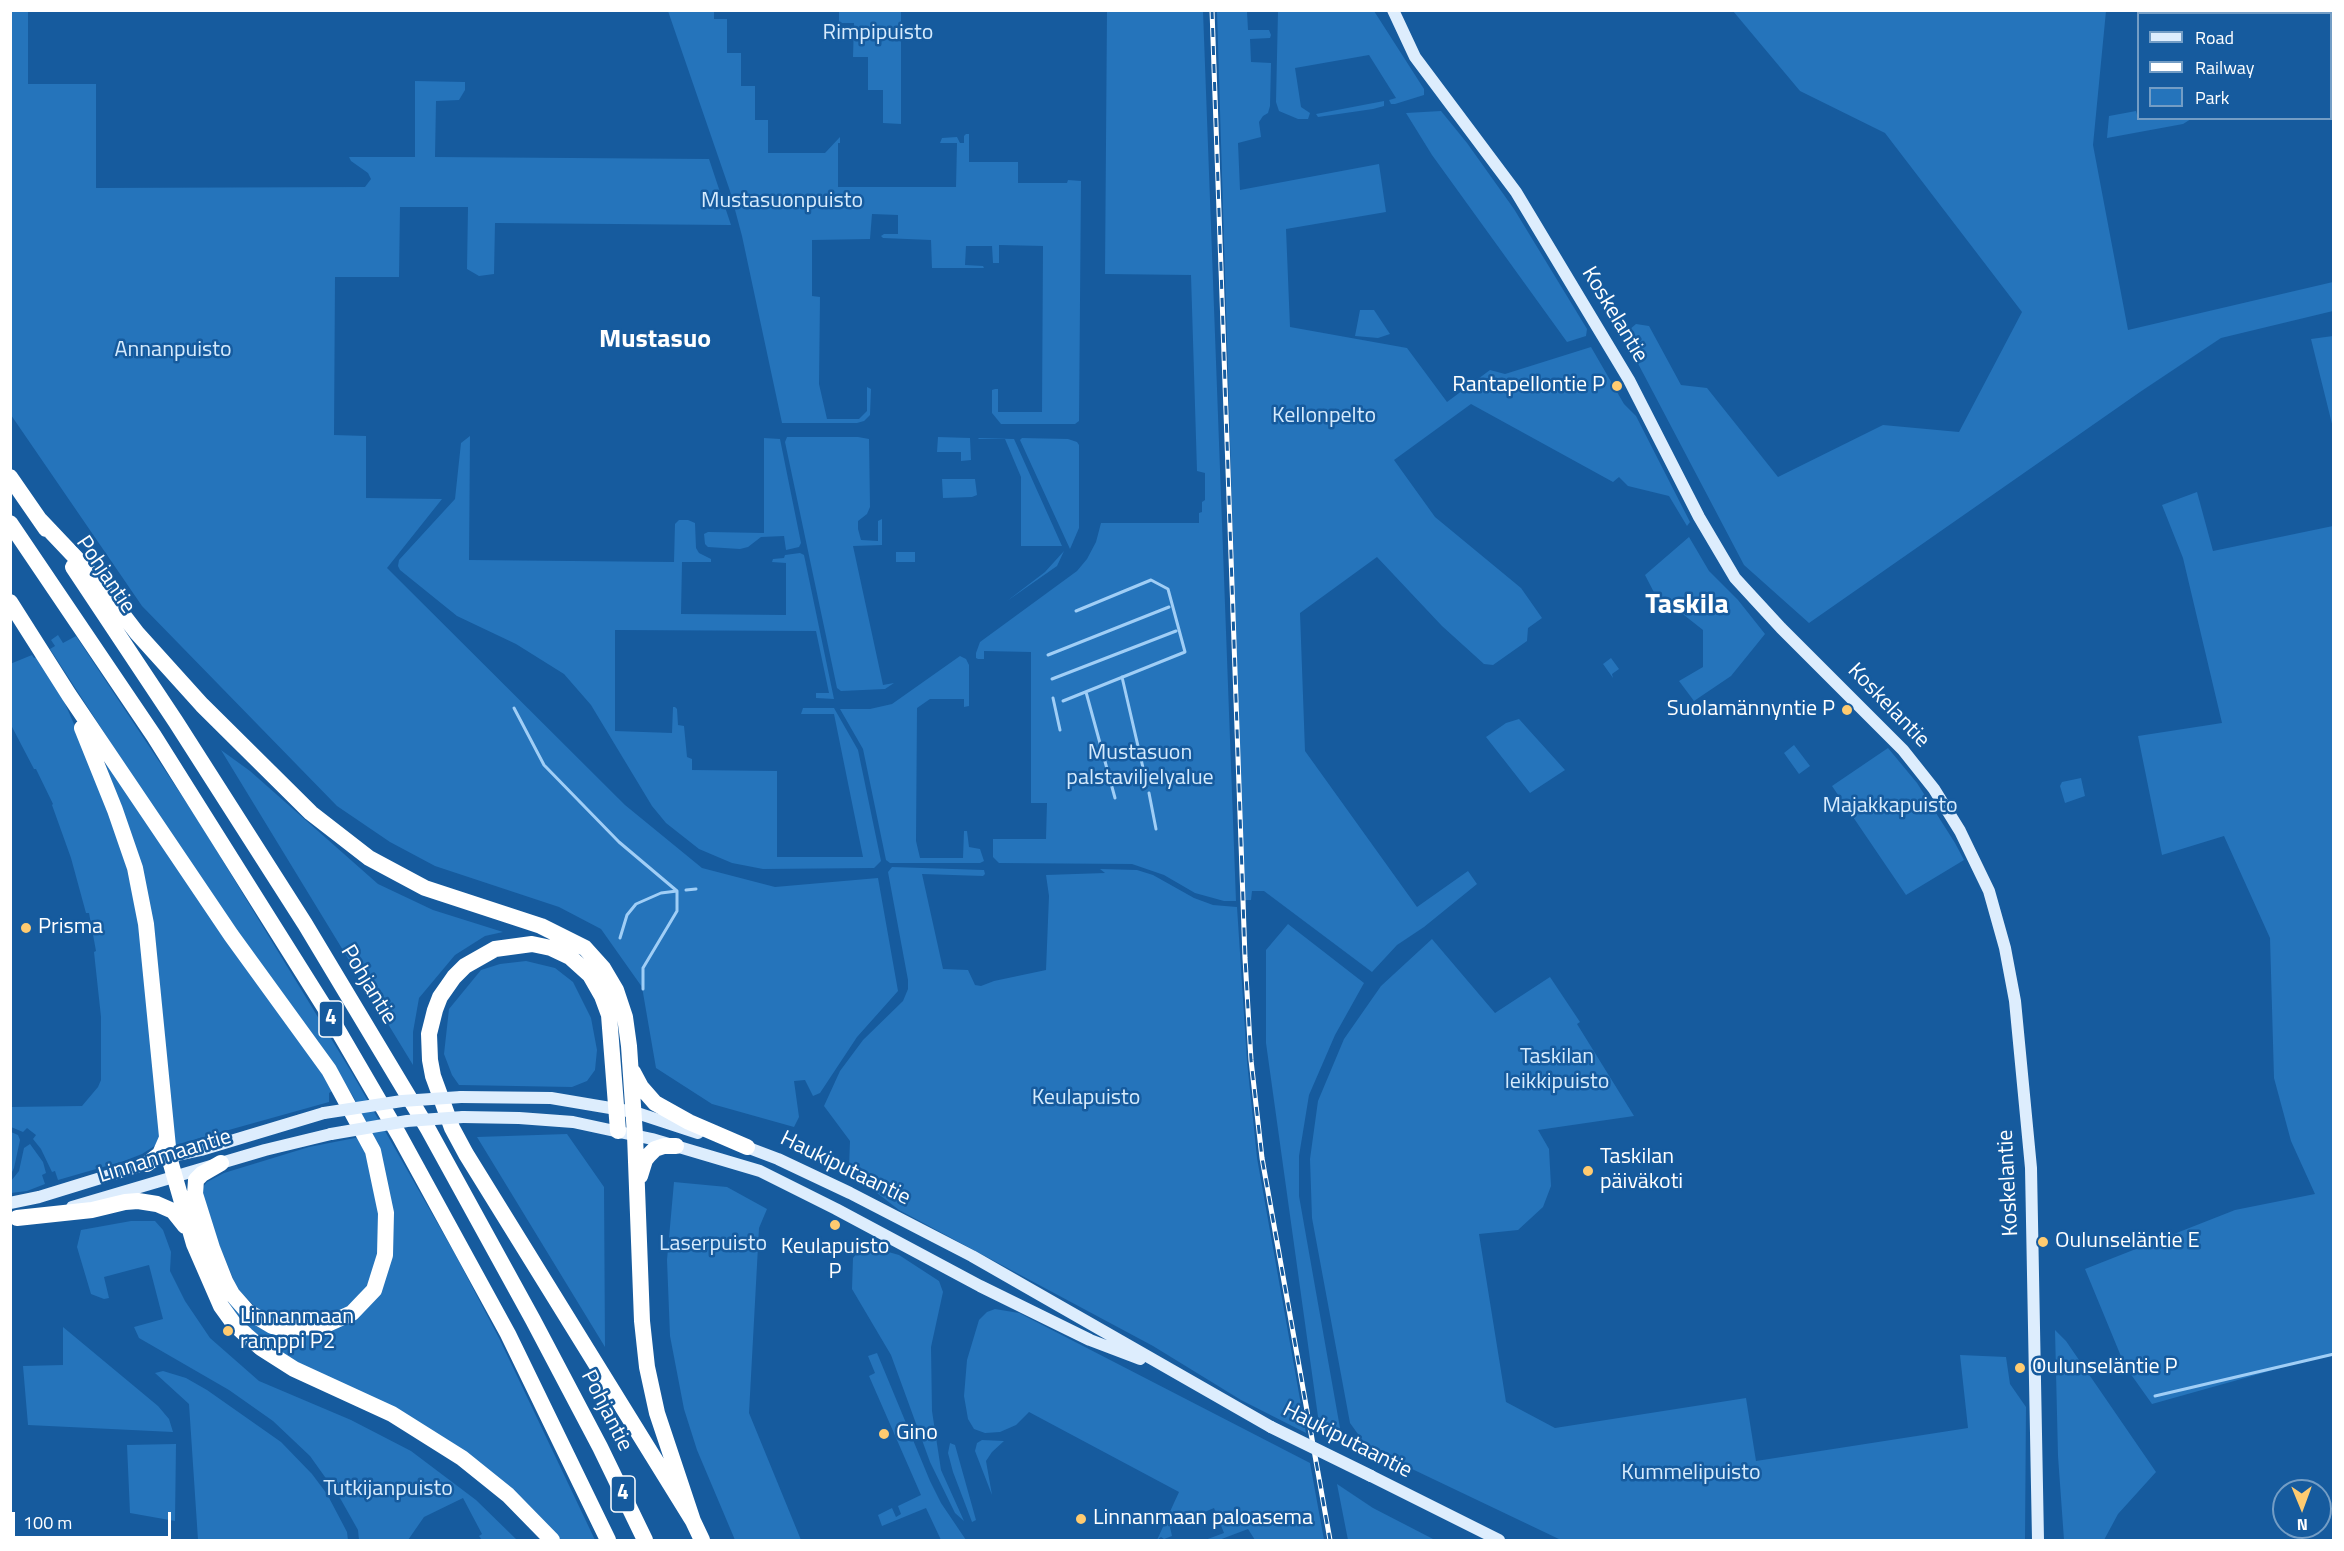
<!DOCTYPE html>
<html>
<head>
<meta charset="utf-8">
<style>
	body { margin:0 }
	#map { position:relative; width:2344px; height:1551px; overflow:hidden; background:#165b9e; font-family:"Titillium Web",sans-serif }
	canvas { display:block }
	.frame { position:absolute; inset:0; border:12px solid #fff; pointer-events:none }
	.legend { position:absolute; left:2137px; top:12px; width:195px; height:108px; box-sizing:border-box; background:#165b9e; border:2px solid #739dc5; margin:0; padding:8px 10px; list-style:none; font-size:18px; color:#fff }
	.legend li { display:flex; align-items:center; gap:12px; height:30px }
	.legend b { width:30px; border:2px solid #739dc5 }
	.north { position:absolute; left:2272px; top:1479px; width:60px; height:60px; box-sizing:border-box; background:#165b9e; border:2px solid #739dc5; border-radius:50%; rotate:179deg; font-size:16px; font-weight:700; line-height:24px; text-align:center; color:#fff }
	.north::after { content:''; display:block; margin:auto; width:21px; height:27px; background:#ffcb70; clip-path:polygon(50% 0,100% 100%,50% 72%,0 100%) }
	.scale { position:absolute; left:12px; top:1512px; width:159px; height:27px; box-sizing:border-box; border:3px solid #fff; border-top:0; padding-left:8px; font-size:18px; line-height:21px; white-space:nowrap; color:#fff; -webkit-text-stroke:4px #165b9e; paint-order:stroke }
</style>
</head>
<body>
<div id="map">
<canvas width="2344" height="1551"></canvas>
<div class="frame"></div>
<ul class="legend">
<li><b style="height:8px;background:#ddedfd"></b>Road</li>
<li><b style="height:8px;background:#fff"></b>Railway</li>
<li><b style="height:16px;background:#2574bb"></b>Park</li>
</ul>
<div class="north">N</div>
<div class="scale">100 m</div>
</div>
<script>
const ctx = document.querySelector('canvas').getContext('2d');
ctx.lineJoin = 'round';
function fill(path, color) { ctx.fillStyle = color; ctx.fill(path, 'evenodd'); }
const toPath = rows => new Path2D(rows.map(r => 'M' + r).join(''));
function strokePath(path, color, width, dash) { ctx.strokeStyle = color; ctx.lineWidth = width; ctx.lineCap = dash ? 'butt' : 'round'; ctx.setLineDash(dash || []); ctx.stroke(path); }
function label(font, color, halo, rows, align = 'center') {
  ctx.font = font + ' "Titillium Web",sans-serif'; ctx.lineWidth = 5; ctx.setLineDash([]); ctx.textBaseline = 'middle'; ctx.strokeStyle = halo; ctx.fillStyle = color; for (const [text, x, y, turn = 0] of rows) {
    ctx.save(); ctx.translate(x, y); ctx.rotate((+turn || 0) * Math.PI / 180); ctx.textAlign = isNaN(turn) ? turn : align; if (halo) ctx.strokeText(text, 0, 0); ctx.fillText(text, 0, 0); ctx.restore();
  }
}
const green = toPath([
	[668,11,714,11,714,19,727,19,727,53,741,53,741,86,755,86,755,120,768,120,768,153,825,153,840,137,840,143,838,143,838,187,956,187,957,143,940,143,942,138,957,137,960,143,964,143,964,136,966,134,969,134,969,162,1018,162,1018,183,1067,183,1068,180,1081,181,1079,421,1075,424,1001,424,992,413,992,390,995,389,998,389,998,412,1042,412,1043,246,999,245,999,263,993,263,992,246,966,246,965,265,983,266,984,268,932,268,931,240,883,238,881,236,884,234,898,234,898,215,872,214,870,239,812,240,812,296,820,297,819,384,827,419,859,419,867,411,867,387,871,389,870,415,864,421,857,423,782,423,742,236,730,191],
	[839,11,901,11,901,124,883,123,883,90,868,90,868,57,853,57,854,23,839,23],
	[1107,11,1203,11,1236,901,1224,901,1195,893,1164,875,1132,864,999,863,993,857,993,839,1046,839,1047,803,1031,803,1031,652,984,651,984,659,978,659,976,658,976,653,980,642,1077,571,1087,559,1096,542,1101,523,1199,523,1199,513,1202,512,1202,502,1205,500,1205,473,1197,471,1191,275,1105,274],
	[1217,11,1247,11,1248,30,1269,30,1271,35,1270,38,1250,39,1251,62,1271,63,1270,106,1268,113,1263,116,1259,122,1261,137,1238,143,1240,190,1379,164,1386,212,1286,229,1290,327,1407,348,1447,402,1490,370,1505,374,1591,347,1624,404,1636,416,1690,522,1687,526,1669,496,1628,486,1619,477,1613,482,1471,404,1394,460,1435,517,1521,588,1542,618,1528,628,1527,641,1493,665,1484,664,1442,626,1377,557,1300,613,1305,751,1417,907,1468,871,1477,884,1424,927,1397,945,1372,972,1264,891,1252,891,1251,900,1244,900],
	[1278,11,1374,11,1424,89,1424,95,1395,104,1391,104,1389,100,1396,98,1369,55,1295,68,1301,107,1310,113,1308,119,1298,119,1279,111,1276,102],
	[1733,11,2106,11,2093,145,2128,330,2333,282,2333,311,2221,338,2140,392,1809,623,1744,565,1623,335,1636,324,1649,326,1681,385,1707,388,1778,477,1883,425,1959,432,2022,312,1885,133,1800,91],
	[10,12,28,12,28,84,96,84,96,188,365,187,371,179,368,173,351,161,349,157,415,157,415,81,465,82,465,90,459,100,436,101,435,157,709,159,731,225,495,223,494,274,479,276,467,269,468,207,400,207,399,277,335,277,334,435,366,436,366,498,442,499,387,568,625,805,702,868,775,887,878,878,898,991,857,1037,820,1093,813,1096,805,1080,794,1081,799,1117,794,1127,712,1104,656,1068,642,987,601,929,559,907,435,866,390,842,337,806,142,606,11,415],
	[1384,101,1384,106,1373,109,1318,117,1316,114],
	[1441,111,1467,143,1514,209,1587,329,1586,336,1567,342,1432,155,1406,113],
	[2136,111,2138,118,2191,119,2183,124,2107,138,2109,116],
	[1360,310,1374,310,1390,334,1378,338,1355,336],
	[2333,336,2334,336,2333,428,2311,339],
	[470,436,469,560,674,562,675,524,679,520,688,520,695,523,696,548,699,553,711,559,711,562,682,562,681,614,786,615,786,563,772,562,773,559,784,558,785,555,800,553,804,555,834,699,816,698,816,693,829,693,816,631,615,630,615,731,672,733,673,707,675,707,677,709,678,725,684,726,687,757,692,759,692,770,777,771,777,857,863,857,834,714,801,714,803,708,834,708,858,750,881,861,874,868,763,869,732,863,699,849,666,823,652,806,591,705,564,674,516,644,457,616,400,570,398,566,399,560,455,499,461,443],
	[787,437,858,437,869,439,870,507,867,514,858,521,858,529,861,540,878,541,878,521,882,519,882,545,853,546,883,685,894,683,885,689,841,691,837,688,785,442],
	[938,437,970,438,971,460,961,461,961,452,937,452],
	[764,438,780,439,801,543,799,547,786,550,784,536,761,537,748,547,740,549,708,547,705,544,704,534,708,532,764,533],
	[979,438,1014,439,1062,546,1021,546,1021,477,1005,439,978,439],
	[1022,438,1068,439,1077,442,1079,445,1079,528,1070,549,1020,440],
	[942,479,975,479,977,495,972,497,943,498],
	[2197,492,2213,551,2333,526,2334,1353,2152,1404,2125,1366,2085,1269,2235,1210,2315,1194,2291,1141,2274,1078,2270,938,2224,836,2162,855,2138,736,2222,723,2183,558,2162,505],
	[1689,537,1709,571,1738,600,1765,634,1731,676,1694,701,1679,681,1703,667,1703,630,1684,615,1661,606,1645,575],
	[1064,551,1057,566,1007,601,1045,572],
	[896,552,915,552,915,562,896,562],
	[58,635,63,643,76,636,198,820,352,1073,455,1254,499,1338,595,1540,560,1540,511,1491,267,1348,219,1296,253,1319,339,1326,389,1261,371,1136,354,1098,330,1059,234,933,50,649,55,646,51,640],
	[32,655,34,658,38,656,63,699,113,813,141,927,162,1136,156,1145,142,1154,124,1161,58,1180,55,1171,52,1172,41,1149,33,1139,36,1135,27,1128,23,1132,11,1127,11,1107,82,1106,98,1087,101,1080,101,1017,94,952,96,951,89,913,86,913,71,858,52,805,53,804,36,769,34,769,11,725,10,664],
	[960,656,966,659,969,665,969,706,964,707,964,699,930,699,917,708,916,841,920,858,963,858,964,831,967,831,969,847,980,849,984,861,980,863,890,863,886,860,863,749,840,709,870,709,892,704],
	[1611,658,1619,669,1612,674,1613,678,1603,664],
	[1519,719,1565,770,1530,793,1486,737,1506,723],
	[1794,745,1810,766,1799,774,1784,753],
	[1888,748,1917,783,1955,843,1964,860,1906,895,1832,786],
	[221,750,250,771,378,884,433,910,503,932,485,936,455,955,419,998,413,1032,413,1065],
	[102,754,336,1089,329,1093,329,1102,175,1145,158,970,113,784],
	[2081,778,2085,796,2065,803,2060,786,2062,782],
	[892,867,984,870,985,874,983,876,922,874,943,969,968,970,975,985,981,986,994,981,1046,970,1049,896,1046,875,1105,873,1100,869,1137,870,1153,875,1194,898,1213,905,1237,907,1247,1061,1257,1158,1306,1433,1241,1400,1153,1346,899,1210,868,1186,865,1178,849,1168,850,1141,824,1106,840,1071,863,1040,903,1001,908,989,908,980,888,872],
	[1288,924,1364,983,1335,1035,1309,1095,1299,1156,1299,1196,1343,1445,1320,1431,1266,1043,1266,950],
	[1432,939,1495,1013,1550,977,1580,1022,1577,1024,1634,1116,1538,1130,1549,1149,1551,1186,1543,1207,1518,1230,1479,1234,1506,1402,1555,1428,1746,1398,1756,1461,1968,1428,1960,1355,2006,1357,2010,1384,2026,1407,2025,1540,1561,1540,1368,1448,1350,1423,1312,1218,1310,1159,1318,1101,1344,1039,1381,986],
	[526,961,555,968,573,982,591,1018,597,1050,595,1070,587,1081,572,1087,459,1085,452,1075,444,1054,449,1009,481,970,500,964],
	[11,1132,18,1135,20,1140,14,1168,11,1174],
	[567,1134,604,1187,605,1347,477,1137],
	[360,1137,370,1165,380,1214,379,1254,366,1290,351,1307,318,1321,279,1320,261,1313,237,1288,201,1201,202,1188,207,1182,224,1173,309,1147],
	[30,1144,43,1162,46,1173,42,1175,45,1184,27,1191,11,1193,11,1181,19,1171,24,1148],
	[674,1182,727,1187,767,1209,759,1228,749,1413,801,1540,735,1540,697,1450,684,1409,670,1336,667,1260],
	[131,1221,155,1221,163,1230,171,1252,170,1271,185,1301,210,1338,259,1381,351,1420,411,1451,476,1500,517,1540,482,1540,479,1536,482,1534,463,1498,424,1517,408,1540,359,1540,358,1530,340,1498,310,1456,273,1421,229,1390,139,1338,134,1327,163,1319,149,1265,104,1277,109,1298,104,1299,91,1294,77,1247,81,1230],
	[864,1245,899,1255,939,1281,943,1292,931,1347,932,1411,941,1470,964,1521,955,1513,930,1462,891,1355,852,1289,853,1258],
	[995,1309,1019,1313,1310,1463,1324,1540,1255,1540,1248,1529,1219,1540,1205,1540,1224,1533,1214,1508,1170,1527,1172,1536,1164,1539,1161,1537,1157,1540,1179,1492,1029,1412,1016,1425,1000,1432,985,1433,974,1429,968,1419,964,1396,967,1360,979,1320,987,1312],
	[63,1327,158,1406,169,1419,173,1432,28,1425,23,1366,63,1365],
	[2055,1330,2066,1341,2156,1472,2118,1514,2104,1540,2064,1540,2058,1456],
	[877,1353,930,1481,941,1503,966,1540,941,1540,926,1508,882,1526,878,1515,892,1508,896,1517,901,1514,898,1506,921,1495,869,1376,875,1373,868,1356],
	[163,1371,186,1378,207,1390,281,1442,312,1474,327,1494,347,1532,348,1540,198,1540,189,1404,155,1373],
	[982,1440,1004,1441,992,1452,986,1461,992,1495,975,1451,977,1443],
	[950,1443,955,1445,976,1520,972,1522,953,1472,948,1453],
	[176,1444,175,1521,130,1513,127,1445],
	[1337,1484,1373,1508,1435,1540,1348,1540]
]);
const stream = toPath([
	[1048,655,1169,607],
	[1122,677,1147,785],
	[1052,679,1176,631],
	[1086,692,1115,798],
	[1053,698,1060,730],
	[1063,701,1185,652,1168,589,1151,580,1076,611],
	[514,708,544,765,619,842,677,891,677,911,643,968,643,989],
	[1149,793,1156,829],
	[686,890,696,889],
	[620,938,627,915,636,904,661,893,677,891],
	[2155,1396,2334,1354]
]);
const secondary = toPath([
	[1393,10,1415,57,1516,192,1629,380,1699,517,1735,578,1781,628,1903,750,1934,789,1960,831,1989,891,2005,948,2015,1001,2031,1168,2038,1540],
	[461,1097,551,1098,634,1112,698,1133],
	[463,1117,519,1118,573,1122,652,1139,760,1171,836,1209,980,1286,1090,1340,1140,1359],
	[741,1145,778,1159,850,1193,972,1256,1271,1427],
	[10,1203,39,1197,169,1157,201,1150,324,1113],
	[72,1207,265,1150,331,1134],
	[1371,1476,1499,1540]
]);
const motorway = toPath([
	[10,477,46,529],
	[40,520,94,577,137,633,202,705,311,813,369,858,425,888,541,926,585,948,603,968,616,990,625,1017,629,1046,635,1135,642,1321,647,1367,657,1413,693,1521],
	[10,523,154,736,325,1008,399,1135,508,1334,608,1540],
	[73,567,176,722,305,924,428,1129,533,1320,600,1447,645,1540],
	[10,602,69,695,231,935,329,1070,373,1151,386,1213,385,1255,374,1290,352,1313,321,1327,281,1328,272,1326,247,1311,232,1294,225,1281,212,1248,195,1194,196,1180,202,1174,221,1163],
	[82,728,115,810,135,868,146,924,169,1157,194,1244,221,1306,234,1324,246,1335,261,1348,294,1369,392,1414,462,1458,508,1495,552,1540],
	[633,1072,641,1087,655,1103,689,1122,747,1147],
	[618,1131,609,1015,602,996,590,975,570,957,551,948,532,944,495,949,465,966,454,977,440,997,435,1010,429,1034,430,1060,433,1076,452,1128,466,1154,693,1521,702,1540],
	[147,1164,160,1154,167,1138],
	[640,1176,645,1160,649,1155,655,1149,664,1146,676,1146],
	[17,1218,92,1210,125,1202,138,1201,157,1204,173,1211,185,1226]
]);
const rail = toPath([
	[1212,10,1245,958,1251,1060,1262,1158,1330,1540]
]);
const secondaryBridge = toPath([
	[324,1113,402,1101,461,1097],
	[331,1134,407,1121,463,1117],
	[1271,1427,1371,1476]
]);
const markers = [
	[1617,386,6,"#ffcb70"],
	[1847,710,6,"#ffcb70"],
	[26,928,6,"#ffcb70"],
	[1588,1171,6,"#ffcb70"],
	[835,1225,6,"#ffcb70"],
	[2043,1242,6,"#ffcb70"],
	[228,1331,6,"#ffcb70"],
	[2020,1368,6,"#ffcb70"],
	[884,1434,6,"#ffcb70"],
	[1081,1519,6,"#ffcb70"]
];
const shields = [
	[331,1019,24],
	[623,1494,24]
];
const shieldNames = [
	["4",331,1019],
	["4",623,1494]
];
const parkNames = [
	["Rimpipuisto",878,34],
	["Mustasuonpuisto",782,202],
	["Annanpuisto",173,351],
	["Kellonpelto",1324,417],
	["Mustasuon",1140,754],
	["palstaviljelyalue",1140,779],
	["Majakkapuisto",1890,807],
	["Taskilan",1557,1058],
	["leikkipuisto",1557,1083],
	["Keulapuisto",1086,1099],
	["Laserpuisto",713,1245],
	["Kummelipuisto",1691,1474],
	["Tutkijanpuisto",388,1490]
];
const streetNames = [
	["Koskelantie",1614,315,59],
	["Pohjantie",105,575,56],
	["Koskelantie",1888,706,46],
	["Pohjantie",368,985,59],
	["Linnanmaantie",165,1157,-17],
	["Haukiputaantie",845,1169,26],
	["Koskelantie",2009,1183,-93],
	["Pohjantie",606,1411,63],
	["Haukiputaantie",1347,1441,27]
];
const poiNames = [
	["Rantapellontie P",1605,386,"right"],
	["Suolamännyntie P",1835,710,"right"],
	["Prisma",38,928],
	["Taskilan",1600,1158],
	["päiväkoti",1600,1183],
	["Oulunseläntie E",2055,1242],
	["Keulapuisto",835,1248,"center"],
	["P",835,1273,"center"],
	["Linnanmaan",240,1318],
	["ramppi P2",240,1343],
	["Oulunseläntie P",2032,1368],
	["Gino",896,1434],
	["Linnanmaan paloasema",1093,1519]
];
const quarterNames = [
	["Mustasuo",655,341]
];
const districtNames = [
	["Taskila",1687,606]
];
fill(green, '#2574bb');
strokePath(stream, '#a0cef6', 3);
strokePath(secondary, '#ddedfd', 12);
strokePath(motorway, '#fff', 16);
strokePath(rail, '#fff', 5);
strokePath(rail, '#165b9e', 3, [9]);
strokePath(secondaryBridge, '#ddedfd', 12);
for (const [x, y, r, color] of markers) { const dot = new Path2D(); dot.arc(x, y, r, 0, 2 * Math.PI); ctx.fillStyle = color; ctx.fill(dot); strokePath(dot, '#165b9e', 2); }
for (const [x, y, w] of shields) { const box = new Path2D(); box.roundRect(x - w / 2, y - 18, w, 36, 4.5); ctx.fillStyle = '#165b9e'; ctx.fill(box); strokePath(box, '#fff', 1.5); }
label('bold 21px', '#fff', null, shieldNames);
label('22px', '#d6ebfd', '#165b9e', parkNames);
label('22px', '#fff', '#165b9e', streetNames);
label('22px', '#fff', '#165b9e', poiNames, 'left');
label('bold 26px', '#fff', '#165b9e', quarterNames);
label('bold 28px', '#fff', '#165b9e', districtNames);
</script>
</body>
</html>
